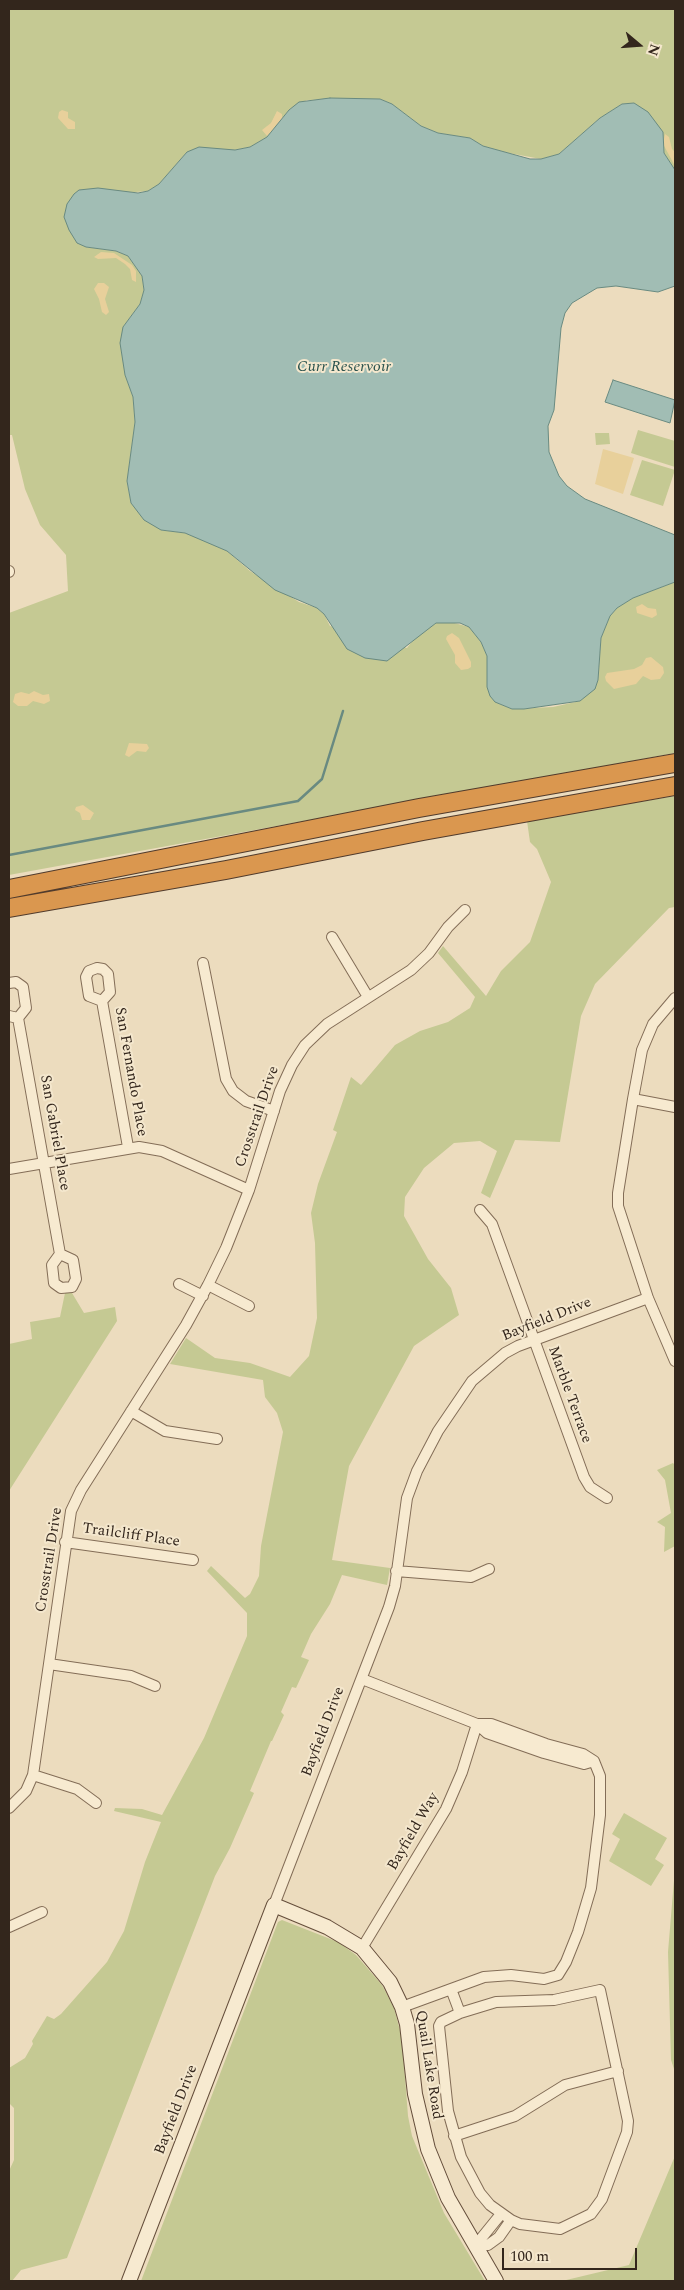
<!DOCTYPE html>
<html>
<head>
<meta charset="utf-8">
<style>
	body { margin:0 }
	#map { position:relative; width:684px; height:2290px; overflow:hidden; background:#ecdcbe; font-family:Spectral,serif }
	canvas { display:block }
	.frame { position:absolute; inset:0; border:10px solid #33261c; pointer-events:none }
	.north { position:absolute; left:614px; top:20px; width:50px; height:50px; -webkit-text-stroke:4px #f4e7cd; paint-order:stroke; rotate:108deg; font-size:14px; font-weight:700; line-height:20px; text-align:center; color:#33261c }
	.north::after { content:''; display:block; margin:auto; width:18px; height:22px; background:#33261c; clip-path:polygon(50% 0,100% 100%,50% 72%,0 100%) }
	.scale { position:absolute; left:502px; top:2248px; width:135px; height:22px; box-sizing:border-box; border:2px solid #33261c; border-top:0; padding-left:6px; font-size:15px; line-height:18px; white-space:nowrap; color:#33261c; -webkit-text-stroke:4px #f4e7cd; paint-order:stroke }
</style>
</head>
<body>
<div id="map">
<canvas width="684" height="2290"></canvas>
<div class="frame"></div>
<div class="north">N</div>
<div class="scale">100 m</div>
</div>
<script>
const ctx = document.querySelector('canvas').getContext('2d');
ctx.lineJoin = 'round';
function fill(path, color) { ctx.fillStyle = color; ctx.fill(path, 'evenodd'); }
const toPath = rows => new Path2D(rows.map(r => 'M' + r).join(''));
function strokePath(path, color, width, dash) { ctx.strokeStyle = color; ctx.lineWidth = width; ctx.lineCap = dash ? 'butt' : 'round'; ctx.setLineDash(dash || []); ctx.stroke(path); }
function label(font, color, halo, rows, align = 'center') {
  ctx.font = font + ' Spectral,serif'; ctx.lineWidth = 4; ctx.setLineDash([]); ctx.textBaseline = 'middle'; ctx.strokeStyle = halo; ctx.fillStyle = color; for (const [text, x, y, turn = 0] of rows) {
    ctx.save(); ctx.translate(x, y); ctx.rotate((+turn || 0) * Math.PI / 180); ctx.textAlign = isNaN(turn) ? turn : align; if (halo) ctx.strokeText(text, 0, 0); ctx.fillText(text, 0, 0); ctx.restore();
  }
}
const green = toPath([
	[9,9,675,9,675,170,664,153,663,132,634,103,622,104,600,118,559,154,541,159,503,152,483,146,470,138,438,133,421,126,392,104,380,99,307,100,289,110,267,137,250,147,235,150,187,152,159,184,148,191,124,193,86,247,116,251,128,256,142,276,144,290,140,304,123,327,125,375,133,397,135,422,127,482,131,503,161,530,185,533,203,539,227,551,250,571,299,602,317,608,324,614,330,626,407,648,416,636,436,623,451,622,469,627,481,642,487,656,487,687,500,704,512,709,553,707,580,701,598,680,601,638,610,616,617,608,633,598,675,582,675,753,9,875,9,613,68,591,66,555,40,525,25,489,12,435,9,435],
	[638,430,675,441,675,467,631,453],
	[595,433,609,433,610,444,596,445],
	[642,460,675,470,663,506,630,495],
	[675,796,675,907,669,908,595,984,581,1016,560,1142,515,1140,490,1198,481,1193,497,1151,480,1141,454,1143,424,1168,405,1197,404,1216,428,1259,451,1288,459,1315,414,1346,349,1466,332,1560,390,1568,387,1585,342,1575,330,1604,311,1634,301,1657,309,1660,296,1688,292,1687,281,1712,284,1715,272,1741,271,1741,250,1791,254,1793,230,1848,215,1876,67,2258,21,2270,12,2281,9,2281,9,2171,14,2160,14,2108,9,2103,9,2068,25,2058,33,2044,32,2041,47,2016,54,2019,61,2014,107,1962,124,1931,145,1862,161,1822,114,1811,115,1808,142,1809,162,1815,204,1738,247,1636,247,1613,207,1571,211,1566,245,1598,250,1594,259,1576,261,1546,283,1432,277,1413,265,1397,263,1380,170,1364,186,1338,215,1358,250,1363,290,1377,309,1356,317,1318,315,1243,311,1213,318,1184,337,1132,333,1130,351,1077,361,1085,395,1045,420,1031,448,1022,470,1008,475,997,438,953,443,946,486,996,501,971,530,942,551,882,537,849,530,842,527,821],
	[65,1293,72,1293,84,1313,115,1307,117,1321,9,1491,9,1344,32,1339,30,1322,60,1317],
	[673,1463,675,1465,675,1546,664,1552,665,1527,657,1522,671,1513,665,1480,657,1470],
	[624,1813,667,1838,655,1859,664,1865,651,1886,609,1861,620,1839,612,1834],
	[675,1868,675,2072,671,2060,668,1952],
	[282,1920,338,1942,356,1955,382,1985,394,2008,402,2038,408,2116,412,2136,444,2213,485,2281,141,2281,278,1922],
	[675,2156,675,2281,562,2281,629,2265]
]);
const sand = toPath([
	[62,110,68,112,68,118,75,122,75,129,68,129,58,118,59,112],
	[277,111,282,114,282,121,267,136,262,130,271,123],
	[665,134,669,137,672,149,675,152,675,166,663,144],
	[101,252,114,253,132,265,136,271,136,282,132,280,130,269,125,264,116,258,98,259,94,257],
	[98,283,104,283,109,287,105,299,109,312,106,315,102,312,99,299,94,289],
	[603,449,634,458,623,494,595,484],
	[642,604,648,608,656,609,657,615,652,618,637,613,636,607],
	[452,633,459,638,471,662,471,667,468,669,461,670,455,663,455,655,446,639,447,636],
	[651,657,663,667,664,673,660,679,651,680,643,676,636,684,614,689,606,681,605,677,607,673,634,669,642,665,646,658],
	[34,691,43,695,49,694,50,701,44,704,33,701,27,706,18,706,13,702,15,694,21,692,29,694],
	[129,743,147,744,149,748,146,752,137,751,129,757,125,755],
	[83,805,94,813,90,820,82,820,80,813,75,810,76,807]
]);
const water = toPath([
	[330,98,380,99,392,104,421,126,438,133,470,138,483,146,530,159,541,159,559,154,600,118,622,104,634,103,648,112,663,132,664,153,675,170,675,286,658,292,616,286,597,288,572,303,565,313,561,328,554,410,548,426,549,452,559,476,567,486,585,499,675,535,675,582,633,598,617,608,610,616,601,638,598,680,595,689,580,701,524,709,512,709,495,702,490,696,487,687,487,656,481,642,469,627,460,623,436,623,387,661,365,658,347,649,324,614,317,608,275,590,227,551,185,533,161,530,144,520,131,503,127,481,135,422,133,397,125,375,120,343,123,327,140,304,144,290,142,276,128,256,116,251,86,247,77,243,69,230,64,217,67,204,74,194,79,190,98,188,138,193,148,191,159,184,187,152,199,147,235,150,250,147,267,137,289,110,299,102,330,98],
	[613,380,675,400,670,423,605,402,613,380]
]);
const stream = toPath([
	[9,855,298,801,322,779,343,711]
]);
const street = toPath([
	[9,571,9,572],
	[332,937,368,997],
	[203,963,226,1079,233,1091,246,1101,274,1111],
	[97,968,103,969,108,974,110,992,102,1001,89,996,86,977,89,971,97,968],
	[9,983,16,982,23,987,26,1008,18,1018,9,1016],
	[675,998,653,1024,642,1050,633,1099,618,1193,618,1206,648,1298,675,1361],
	[102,1001,128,1147],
	[18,1018,60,1254],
	[633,1099,675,1107],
	[9,1169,139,1147,162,1151,249,1190],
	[480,1210,492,1224,584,1477,590,1487,607,1498],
	[60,1254,73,1260,76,1279,72,1287,61,1288,54,1283,52,1265,60,1254],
	[179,1284,203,1296],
	[208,1285,249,1306],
	[131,1411,165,1431,217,1439],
	[65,1542,193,1560],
	[396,1571,471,1577,489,1569],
	[49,1664,131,1676,155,1686],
	[362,1679,477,1724,491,1724,546,1744,583,1754,594,1761,600,1776,600,1815,591,1888,578,1932,566,1962,558,1975,544,1979,511,1975,484,1977,402,2007],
	[477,1724,487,1733,544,1753,584,1764,594,1761],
	[33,1775,77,1789,96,1803],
	[9,1808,26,1791,33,1775,71,1511,81,1490,186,1325,208,1285,226,1248,249,1190,280,1091,292,1065,305,1045,327,1024,411,970,429,953,448,927,465,910],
	[274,1905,389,1607,395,1586,407,1498,417,1471,438,1431,472,1381,505,1353,518,1346,648,1298],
	[9,1927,42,1912],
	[362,1948,446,1809,462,1772,477,1724],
	[451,1989,460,2013],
	[600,1990,628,2121,627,2132,602,2199,591,2214,560,2229,520,2224,511,2220,490,2205,480,2193,461,2157,448,2111,439,2026,441,2022,460,2013,496,2002,554,2000,600,1990],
	[454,2136,515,2116,565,2085,618,2071],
	[475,2246,488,2245,499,2237,511,2220],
	[475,2246,501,2214]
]);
const secondary = toPath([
	[129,2281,274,1905,327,1927,362,1948,390,1982,402,2007,407,2024,415,2094,428,2149,448,2198,496,2281]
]);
const highway = toPath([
	[9,889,419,808,675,763],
	[9,908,226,870,423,831,675,786]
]);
const streetNames = [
	["San Fernando Place",130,1072,80],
	["Crosstrail Drive",258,1117,-71],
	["San Gabriel Place",54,1133,80],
	["Bayfield Drive",547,1320,-22],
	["Marble Terrace",569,1395,70],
	["Trailcliff Place",131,1536,8],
	["Crosstrail Drive",50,1560,-81],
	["Bayfield Drive",324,1732,-69],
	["Bayfield Way",414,1832,-60],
	["Quail Lake Road",428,2065,81],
	["Bayfield Drive",177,2110,-69]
];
const waterNames = [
	["Curr Reservoir",344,368]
];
fill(green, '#c5c993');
fill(sand, '#e8d09b');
fill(water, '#a1bdb4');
strokePath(water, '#698a81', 1);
strokePath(stream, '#698a81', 2.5);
strokePath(street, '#836d57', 12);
strokePath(secondary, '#654e3b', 16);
strokePath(highway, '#513b2c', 20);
strokePath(street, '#f7ead0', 10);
strokePath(secondary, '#f7ead0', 14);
strokePath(highway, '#da974f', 18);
label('15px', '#33261c', '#f4e7cd', streetNames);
label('italic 16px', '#2b534e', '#f4e7cd', waterNames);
</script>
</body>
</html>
